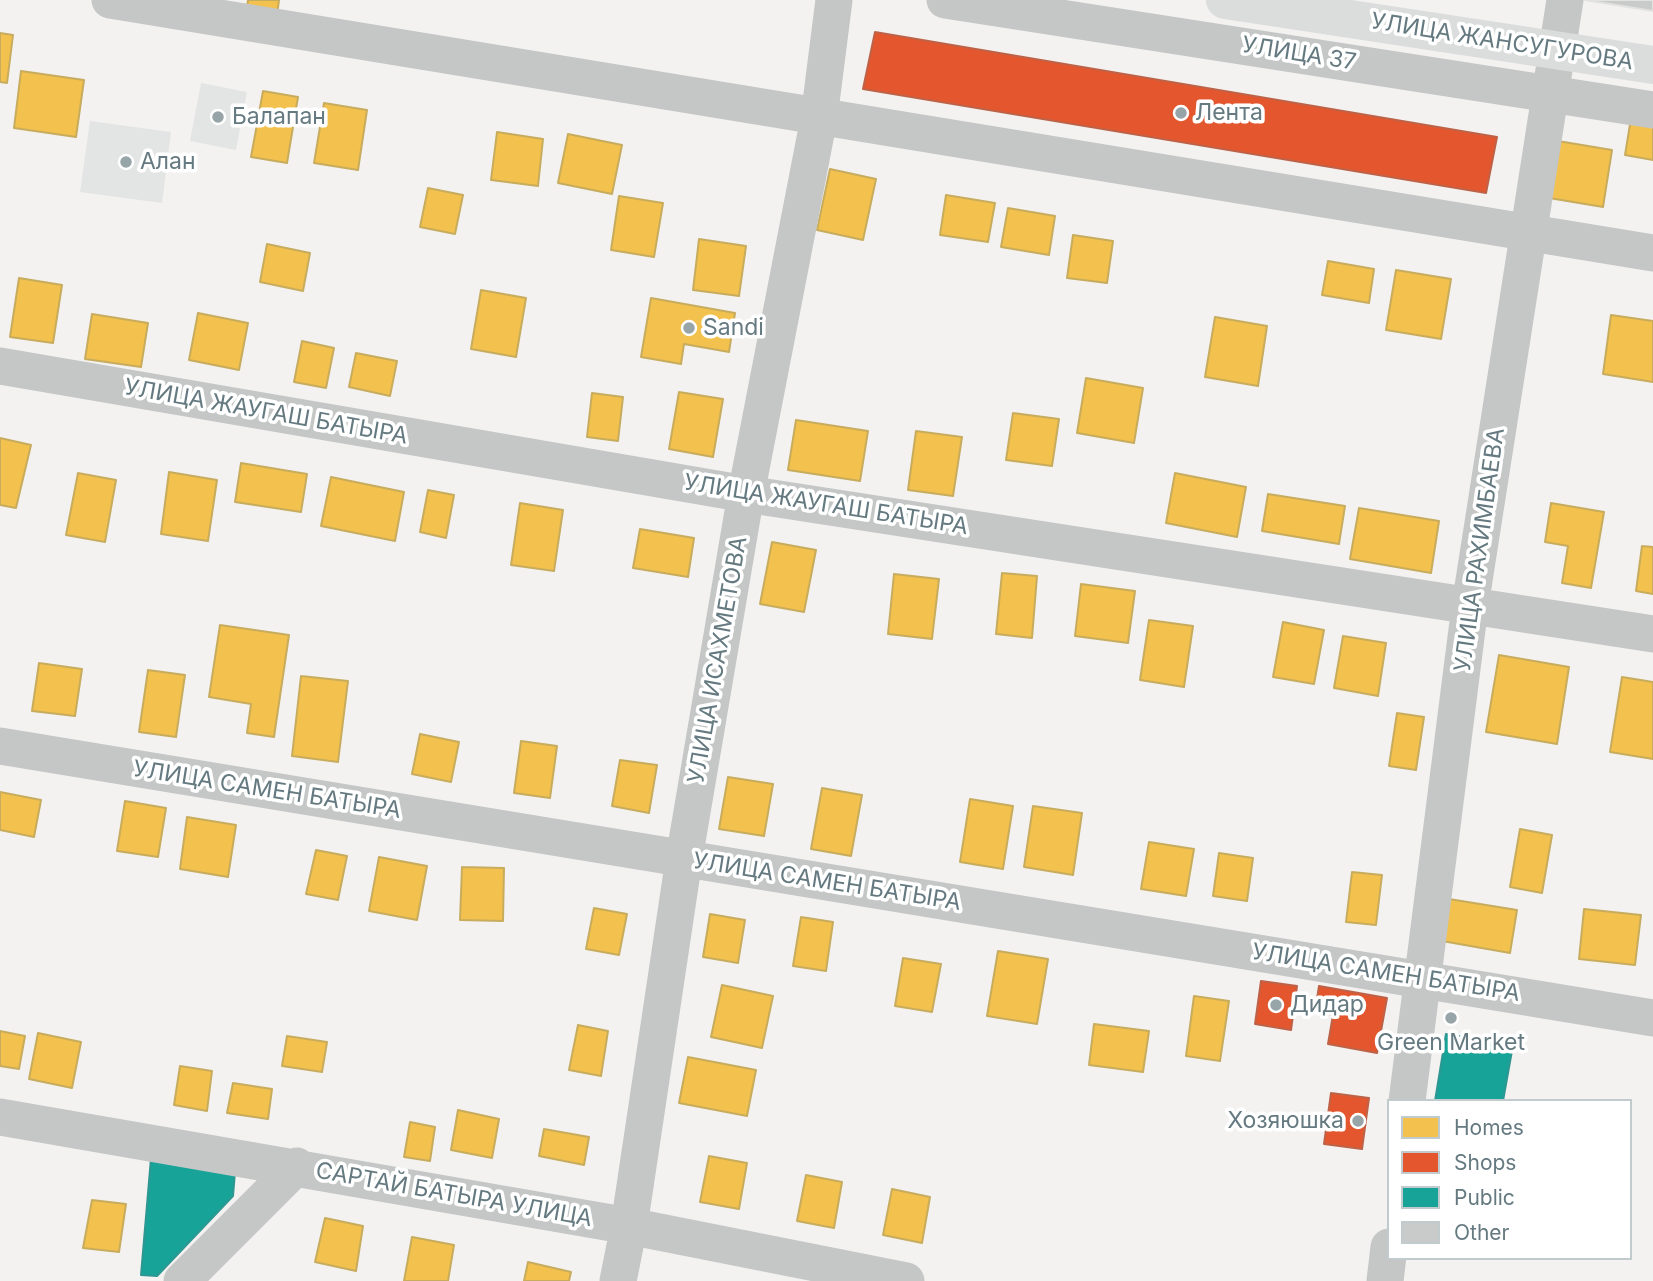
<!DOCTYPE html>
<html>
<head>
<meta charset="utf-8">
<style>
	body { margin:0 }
	#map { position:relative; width:1653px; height:1281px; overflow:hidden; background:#f3f2f1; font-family:Inter,sans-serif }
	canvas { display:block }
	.legend { position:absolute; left:1387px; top:1099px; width:245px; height:161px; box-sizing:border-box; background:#fff; border:2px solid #c1cacc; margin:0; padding:9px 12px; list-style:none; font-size:21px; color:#657a80 }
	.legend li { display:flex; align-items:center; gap:14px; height:35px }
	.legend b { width:35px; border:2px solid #c1cacc }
</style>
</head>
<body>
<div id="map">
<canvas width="1653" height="1281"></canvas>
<ul class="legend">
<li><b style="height:19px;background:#f2c14e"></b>Homes</li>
<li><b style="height:19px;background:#e4572e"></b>Shops</li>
<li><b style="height:19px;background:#17a398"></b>Public</li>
<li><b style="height:19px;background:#c9cbcb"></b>Other</li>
</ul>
</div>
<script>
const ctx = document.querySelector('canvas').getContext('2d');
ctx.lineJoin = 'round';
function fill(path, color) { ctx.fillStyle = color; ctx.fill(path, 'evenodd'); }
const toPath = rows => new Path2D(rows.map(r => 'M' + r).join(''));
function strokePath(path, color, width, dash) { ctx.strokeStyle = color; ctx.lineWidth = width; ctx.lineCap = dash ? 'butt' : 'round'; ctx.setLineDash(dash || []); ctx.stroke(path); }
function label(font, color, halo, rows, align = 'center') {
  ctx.font = font + ' Inter,sans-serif'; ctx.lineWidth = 7; ctx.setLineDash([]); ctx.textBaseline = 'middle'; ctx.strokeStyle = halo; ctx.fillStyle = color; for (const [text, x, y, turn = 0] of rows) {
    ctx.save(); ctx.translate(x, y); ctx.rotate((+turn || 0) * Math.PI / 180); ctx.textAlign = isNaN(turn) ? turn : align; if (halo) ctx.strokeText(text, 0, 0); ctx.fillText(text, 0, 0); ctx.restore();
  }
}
const built = toPath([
	[201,83,247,92,236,150,190,141],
	[90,121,171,132,162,203,80,192]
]);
const homes = toPath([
	[248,0,279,0,276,23,245,19,248,0],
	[0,33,13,35,7,83,0,82,0,33],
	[21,71,84,80,76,137,14,128,21,71],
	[263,91,298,97,287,163,251,157,263,91],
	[324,103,367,110,358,170,314,163,324,103],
	[1632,112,1653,115,1653,160,1625,155,1632,112],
	[497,132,543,139,538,186,491,180,497,132],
	[568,134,622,145,612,194,558,183,568,134],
	[1552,140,1612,150,1603,207,1543,197,1552,140],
	[830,169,876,179,863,240,817,230,830,169],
	[428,188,463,195,455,234,420,227,428,188],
	[946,195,995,203,988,242,940,235,946,195],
	[619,196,663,203,654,257,611,250,619,196],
	[1008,208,1055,216,1049,255,1001,247,1008,208],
	[1073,235,1113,241,1107,283,1067,278,1073,235],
	[699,239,746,246,739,296,693,290,699,239],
	[267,244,310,253,303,291,260,282,267,244],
	[1328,261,1374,269,1369,303,1322,295,1328,261],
	[1396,270,1451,279,1441,339,1386,330,1396,270],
	[19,278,62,285,53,343,10,337,19,278],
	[481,290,526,298,516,357,471,349,481,290],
	[651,298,735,313,729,352,684,344,681,364,641,357,651,298],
	[198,313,248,323,239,370,189,360,198,313],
	[92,314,148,323,141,367,85,359,92,314],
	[1611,315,1653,321,1653,382,1603,374,1611,315],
	[1215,317,1267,326,1258,386,1205,377,1215,317],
	[302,341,334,348,326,388,294,382,302,341],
	[356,353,397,361,390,396,349,387,356,353],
	[1086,378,1143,388,1134,443,1077,433,1086,378],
	[679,392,723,399,713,457,669,449,679,392],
	[592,393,623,397,618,441,587,437,592,393],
	[1013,413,1059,419,1052,466,1006,460,1013,413],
	[796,420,868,431,860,481,788,470,796,420],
	[916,431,962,437,953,496,908,490,916,431],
	[0,438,31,445,16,508,0,505,0,438],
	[241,463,307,474,301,512,235,502,241,463],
	[169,472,217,480,208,541,161,534,169,472],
	[78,473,116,480,105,542,66,535,78,473],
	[1175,473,1246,487,1237,537,1166,523,1175,473],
	[331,477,404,492,395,541,321,526,331,477],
	[428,490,454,495,446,538,420,532,428,490],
	[1268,494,1345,506,1339,544,1262,531,1268,494],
	[520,503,563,510,554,571,511,565,520,503],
	[1551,503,1604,512,1591,588,1562,583,1568,546,1545,542,1551,503],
	[1359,508,1439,521,1431,573,1350,559,1359,508],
	[640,529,694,538,688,577,633,568,640,529],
	[772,542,816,550,804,612,760,604,772,542],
	[1642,546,1653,547,1653,594,1636,591,1642,546],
	[1002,573,1037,576,1032,638,996,634,1002,573],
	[894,574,939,579,932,639,888,634,894,574],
	[1081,584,1135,591,1128,643,1075,636,1081,584],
	[1149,620,1193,626,1184,687,1140,680,1149,620],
	[1283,622,1324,630,1314,684,1273,677,1283,622],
	[220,625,289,635,274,737,247,733,251,704,209,697,220,625],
	[1343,636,1386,643,1378,696,1334,688,1343,636],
	[1499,655,1569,667,1557,744,1486,732,1499,655],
	[39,663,82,669,75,716,32,711,39,663],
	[148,670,185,675,176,737,139,732,148,670],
	[301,676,348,681,338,762,292,756,301,676],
	[1622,677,1653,682,1653,759,1610,752,1622,677],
	[1397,713,1424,717,1416,770,1389,766,1397,713],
	[420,734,459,742,451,782,412,774,420,734],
	[521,741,557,746,550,798,514,793,521,741],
	[620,760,657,765,649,813,612,806,620,760],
	[728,777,773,784,764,836,719,829,728,777],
	[822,788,862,795,851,856,811,849,822,788],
	[0,792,41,800,34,837,0,830,0,792],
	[970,799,1013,806,1003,869,960,862,970,799],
	[125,801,166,808,158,857,117,851,125,801],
	[1033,806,1082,813,1073,875,1024,867,1033,806],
	[187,817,236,825,228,877,180,869,187,817],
	[1520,829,1552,835,1542,893,1510,887,1520,829],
	[1149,842,1194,849,1186,896,1141,889,1149,842],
	[316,850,347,856,338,900,306,894,316,850],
	[1219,853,1253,858,1247,901,1213,896,1219,853],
	[379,857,427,866,417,920,369,911,379,857],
	[462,867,504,868,503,921,460,920,462,867],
	[1352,872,1382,875,1376,925,1346,922,1352,872],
	[1449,899,1517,910,1510,953,1442,941,1449,899],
	[594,908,627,914,619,955,586,949,594,908],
	[1584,909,1641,915,1635,965,1579,959,1584,909],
	[710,914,745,920,738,963,703,957,710,914],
	[801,917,833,922,826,971,793,966,801,917],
	[998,951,1048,959,1037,1024,987,1016,998,951],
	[903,958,941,964,932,1012,895,1006,903,958],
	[722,985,773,996,762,1048,711,1037,722,985],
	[1194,996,1229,1001,1220,1061,1186,1056,1194,996],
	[1094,1024,1149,1031,1143,1072,1089,1065,1094,1024],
	[578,1025,608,1031,601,1076,569,1070,578,1025],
	[0,1031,25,1036,19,1069,0,1066,0,1031],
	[38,1033,81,1042,72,1088,29,1079,38,1033],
	[287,1036,327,1042,322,1072,282,1066,287,1036],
	[688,1057,756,1070,747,1116,679,1103,688,1057],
	[180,1066,212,1071,207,1111,174,1105,180,1066],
	[233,1083,272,1089,268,1119,227,1113,233,1083],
	[458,1110,499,1119,492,1158,451,1150,458,1110],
	[410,1122,435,1127,430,1161,404,1157,410,1122],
	[544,1129,589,1137,584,1165,539,1156,544,1129],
	[709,1156,747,1163,739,1209,700,1202,709,1156],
	[806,1175,842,1182,834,1228,797,1221,806,1175],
	[892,1189,930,1197,922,1243,883,1235,892,1189],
	[92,1200,126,1204,119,1252,83,1248,92,1200],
	[325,1218,363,1226,356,1271,315,1262,325,1218],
	[412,1237,454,1245,448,1281,404,1281,412,1237],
	[528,1262,571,1272,569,1281,524,1281,528,1262]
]);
const shops = toPath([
	[875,32,1497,137,1486,193,863,89,875,32],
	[1261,981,1297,986,1291,1030,1255,1024,1261,981],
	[1319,986,1387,998,1377,1053,1328,1044,1333,1015,1315,1012,1319,986],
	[1331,1093,1369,1098,1362,1149,1324,1144,1331,1093]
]);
const public = toPath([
	[1446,1034,1513,1045,1503,1101,1435,1101,1446,1034],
	[151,1158,235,1172,233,1196,157,1276,141,1275,151,1158]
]);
const building = toPath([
	[1585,0,1653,0,1653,11,1585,0]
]);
const minor = toPath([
	[110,0,1653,253],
	[945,0,1653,110],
	[0,366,746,494,1653,634],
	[0,746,1653,1018],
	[1407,1101,1470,606,1565,0],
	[0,1117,629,1226,906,1281],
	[182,1281,297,1166],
	[618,1281,629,1226,684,859,746,494,819,118,834,0],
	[1385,1281,1389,1247]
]);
const major = toPath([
	[1225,0,1653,65]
]);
const markers = [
	[1181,113,7,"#97a4a8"],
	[218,117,7,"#97a4a8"],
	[126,162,7,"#97a4a8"],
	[689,328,7,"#97a4a8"],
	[1276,1005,7,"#97a4a8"],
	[1451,1018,7,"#97a4a8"],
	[1358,1121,7,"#97a4a8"]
];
const streetNames = [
	["УЛИЦА ЖАНСУГУРОВА",1502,42,9],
	["УЛИЦА 37",1299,54,9],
	["УЛИЦА ЖАУГАШ БАТЫРА",266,412,10],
	["УЛИЦА ЖАУГАШ БАТЫРА",826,505,9],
	["УЛИЦА РАХИМБАЕВА",1480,550,-82],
	["УЛИЦА ИСАХМЕТОВА",718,660,-80],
	["УЛИЦА САМЕН БАТЫРА",267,790,9],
	["УЛИЦА САМЕН БАТЫРА",827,882,9],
	["УЛИЦА САМЕН БАТЫРА",1386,973,9],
	["САРТАЙ БАТЫРА УЛИЦА",454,1195,10]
];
const poiNames = [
	["Лента",1195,113],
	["Балапан",232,117],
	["Алан",140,162],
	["Sandi",703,328],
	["Дидар",1290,1005],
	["Green Market",1451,1043,"center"],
	["Хозяюшка",1344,1121,"right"]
];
fill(built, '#e3e4e4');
fill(homes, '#f2c14e');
strokePath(homes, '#c8ac5d', 2);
fill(shops, '#e4572e');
strokePath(shops, '#be6247', 2);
fill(public, '#17a398');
strokePath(public, '#2e9791', 2);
fill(building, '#c9cbcb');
strokePath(building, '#e2e2e1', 2);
strokePath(minor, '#c5c7c7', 37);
strokePath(major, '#dbdddd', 38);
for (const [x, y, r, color] of markers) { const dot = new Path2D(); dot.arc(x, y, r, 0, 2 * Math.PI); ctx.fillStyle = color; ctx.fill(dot); strokePath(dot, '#fff', 2.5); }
label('23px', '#657a80', '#fff', streetNames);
label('23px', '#657a80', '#fff', poiNames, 'left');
</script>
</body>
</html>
